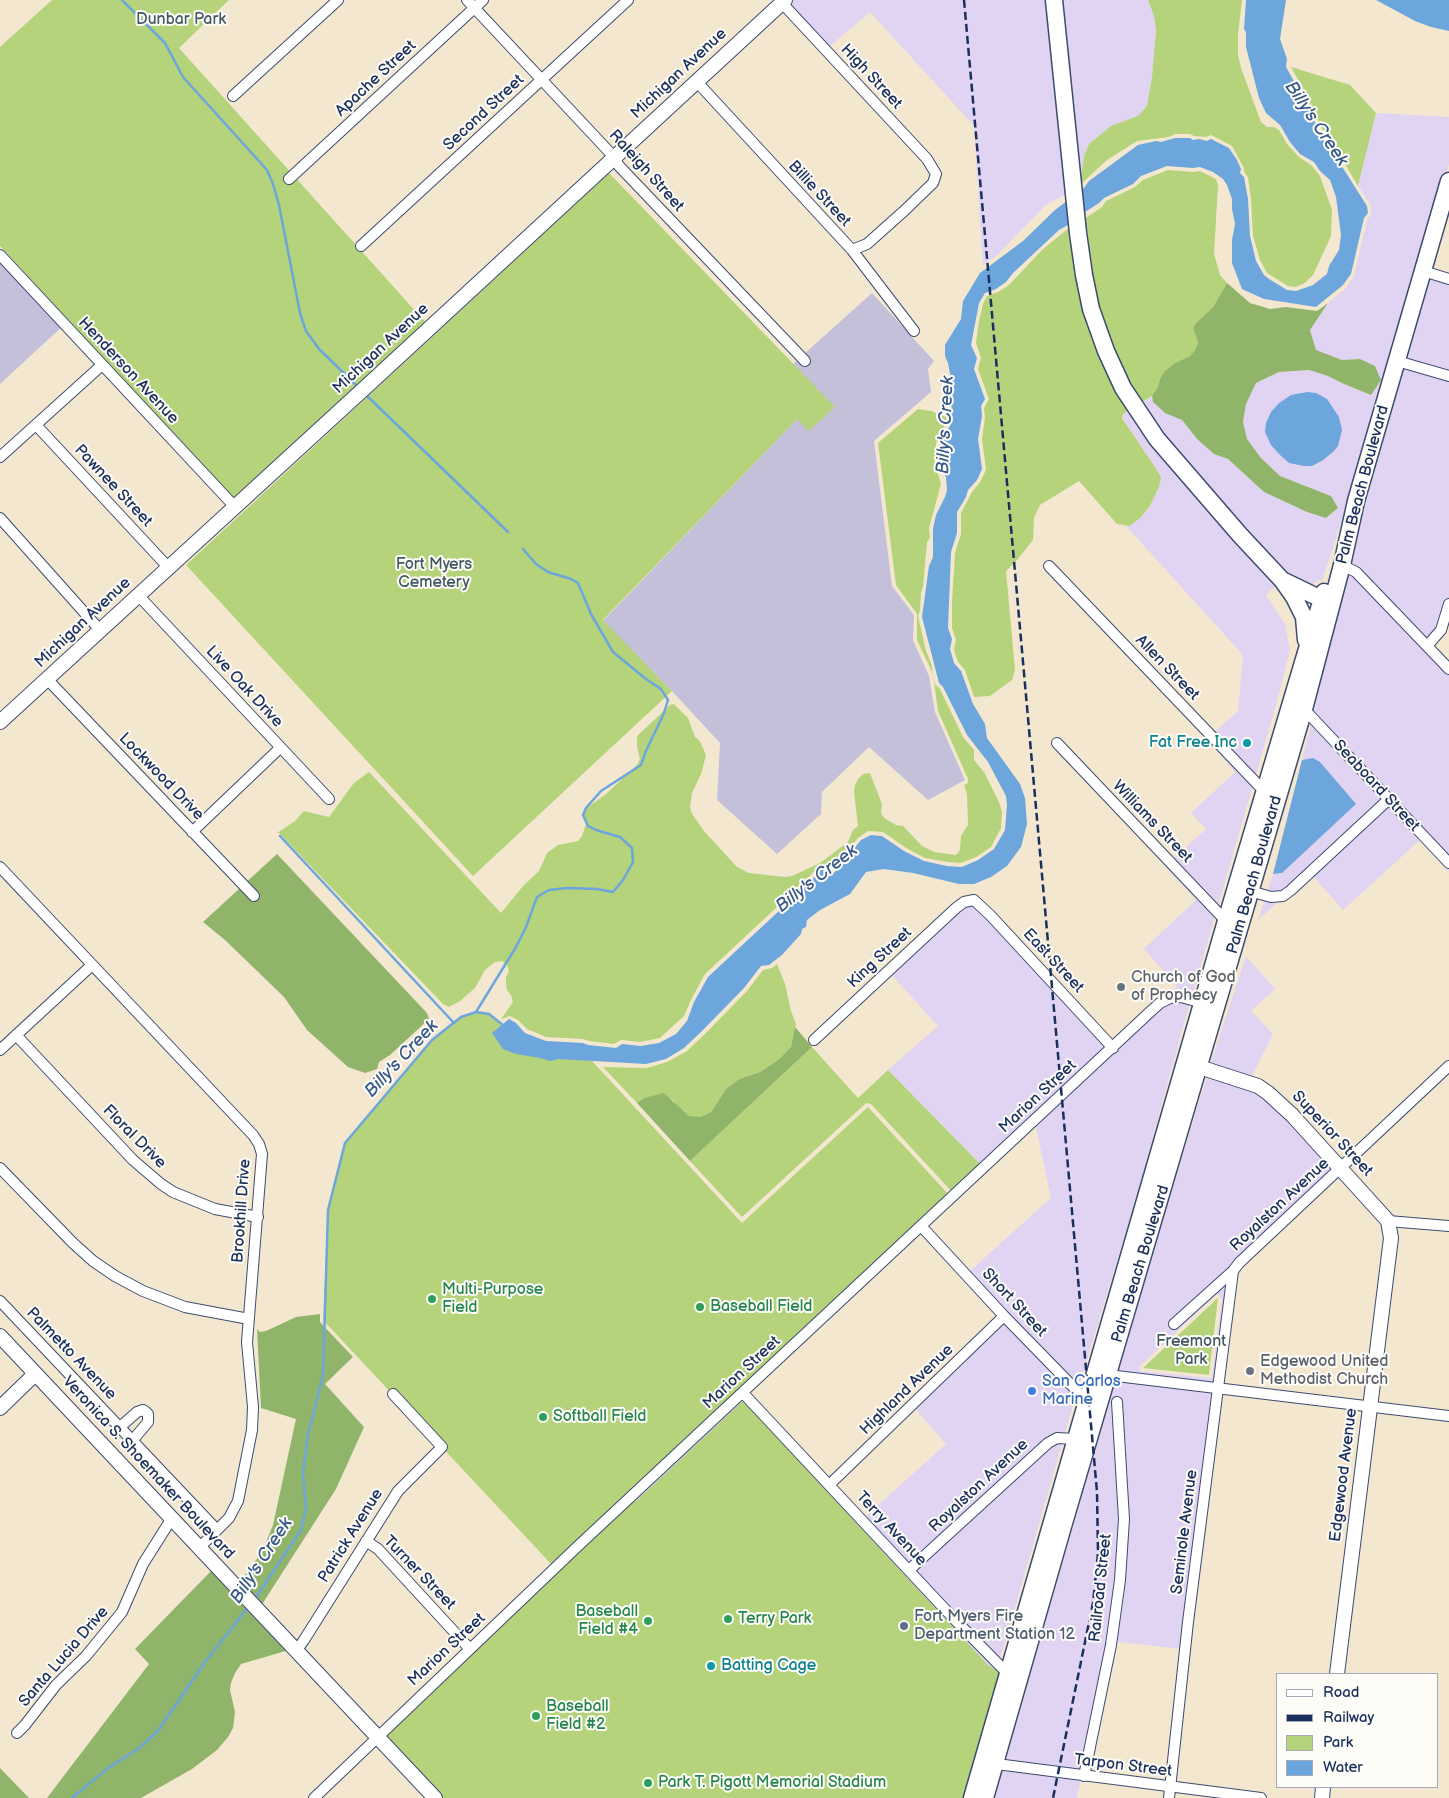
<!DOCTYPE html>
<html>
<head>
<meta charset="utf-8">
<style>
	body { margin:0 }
	#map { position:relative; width:1449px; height:1798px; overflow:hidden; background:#f4e7d0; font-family:"Balsamiq Sans",sans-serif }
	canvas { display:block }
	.legend { position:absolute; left:1276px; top:1673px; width:162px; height:115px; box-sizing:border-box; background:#fdfcf7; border:1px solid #a3aaba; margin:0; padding:6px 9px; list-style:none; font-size:15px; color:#1b2f5e }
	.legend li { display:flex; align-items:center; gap:10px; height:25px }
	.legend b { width:25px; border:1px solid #a3aaba }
</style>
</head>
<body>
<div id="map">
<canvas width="1449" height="1798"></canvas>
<ul class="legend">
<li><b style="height:6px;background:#fff"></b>Road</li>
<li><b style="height:6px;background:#1b2f5e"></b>Railway</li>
<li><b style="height:14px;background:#b5d37a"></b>Park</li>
<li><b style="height:14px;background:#6ca6dc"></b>Water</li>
</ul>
</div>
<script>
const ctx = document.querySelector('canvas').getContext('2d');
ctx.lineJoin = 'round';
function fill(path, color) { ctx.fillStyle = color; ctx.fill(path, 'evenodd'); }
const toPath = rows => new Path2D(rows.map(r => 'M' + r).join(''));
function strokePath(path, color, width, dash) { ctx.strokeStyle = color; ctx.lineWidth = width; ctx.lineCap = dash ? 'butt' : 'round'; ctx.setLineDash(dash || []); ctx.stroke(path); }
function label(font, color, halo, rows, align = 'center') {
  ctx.font = font + ' "Balsamiq Sans",sans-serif'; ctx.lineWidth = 4; ctx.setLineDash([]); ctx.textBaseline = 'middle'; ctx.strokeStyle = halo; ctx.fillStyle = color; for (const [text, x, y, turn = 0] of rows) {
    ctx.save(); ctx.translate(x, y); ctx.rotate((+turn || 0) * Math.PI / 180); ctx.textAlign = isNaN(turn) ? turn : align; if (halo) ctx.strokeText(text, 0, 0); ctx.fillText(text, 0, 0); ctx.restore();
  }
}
const built = toPath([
	[792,0,1049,0,1069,192,1046,205,996,256,983,265,974,126,870,12,828,48,789,3],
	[1058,0,1148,0,1154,16,1156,30,1152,77,1147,106,1138,116,1111,126,1089,144,1084,156,1081,175,1082,183,1077,187],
	[1376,113,1449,117,1449,164,1350,503,1341,523,1322,581,1319,580,1307,588,1286,577,1138,404,1152,396,1153,402,1165,412,1182,420,1198,440,1214,454,1228,459,1264,492,1307,512,1326,518,1338,508,1331,496,1280,476,1261,458,1247,439,1243,422,1246,404,1256,383,1279,372,1309,370,1328,376,1344,384,1371,395,1360,359,1342,360,1316,350,1310,330,1328,303,1346,288,1354,276,1367,220,1371,214,1370,204,1358,186],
	[1427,274,1449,283,1449,599,1429,650,1449,669,1449,871,1420,840,1343,910,1310,873,1258,920,1273,874,1282,873,1313,758,1302,760,1343,593,1353,535],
	[1130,409,1279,583,1266,595,1285,624,1290,650,1277,702,1179,1041,1138,1192,1074,1402,985,1712,767,1644,633,1497,739,1398,858,1523,946,1444,910,1403,1000,1320,962,1278,1051,1198,1035,1123,984,1168,888,1070,938,1026,888,971,969,897,1108,1049,1177,986,1144,949,1196,900,1165,866,1206,829,1191,813,1235,772,1207,739,1238,711,1243,655,1126,526,1130,526,1140,518,1150,506,1159,487,1155,467,1122,417,1124,413],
	[1246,956,1275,989,1251,1011,1273,1034,1251,1078,1210,1065],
	[1208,1073,1232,1081,1266,1097,1335,1170,1240,1259,1182,1649,1109,1641,1077,1798,995,1798,1136,1308],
	[1219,1294,1222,1299,1212,1377,1209,1378,1141,1371,1139,1368,1141,1365,1216,1295]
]);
const industrial = toPath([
	[0,255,65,324,0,384],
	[872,293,934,361,928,369,931,392,874,441,892,586,914,615,913,640,929,676,935,712,965,780,928,800,869,747,822,792,821,814,777,854,717,800,720,743,672,691,603,621,797,419,834,407,793,364]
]);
const green = toPath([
	[52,0,229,0,179,48,427,324,235,502,0,246,0,47],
	[1148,0,1242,0,1238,35,1238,55,1241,68,1261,122,1267,127,1274,127,1279,130,1287,144,1299,157,1311,165,1320,176,1332,210,1331,236,1313,275,1305,283,1295,287,1288,286,1267,273,1260,260,1253,236,1251,199,1248,177,1244,172,1244,168,1232,146,1211,135,1206,137,1194,136,1190,134,1175,134,1169,137,1137,141,1107,160,1082,183,1081,175,1084,156,1089,144,1111,126,1138,116,1147,106,1152,77,1156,30,1154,16],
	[1291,67,1350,85,1376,113,1358,186,1333,144,1329,141,1325,132,1322,129,1309,100],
	[1168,170,1193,172,1200,171,1216,179,1218,185,1214,254,1220,275,1227,283,1213,307,1195,324,1193,328,1198,342,1195,350,1190,356,1175,363,1160,379,1158,387,1152,396,1138,404,1103,331,1081,221,1102,207,1106,201,1135,187,1143,180],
	[609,173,835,407,809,431,797,419,603,620,672,691,473,876,186,565],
	[1070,227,1130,409,1124,413,1122,418,1155,467,1161,477,1159,487,1150,506,1140,518,1130,526,1117,524,1079,481,1040,505,1034,518,1033,540,1017,560,1006,571,1015,670,1012,680,990,696,974,697,965,670,958,662,954,650,956,640,952,628,952,601,955,553,961,534,961,513,972,492,980,482,986,470,982,439,985,417,984,408,989,399,978,369,981,358,976,343,979,321,983,304,987,296,998,292,1009,285,1043,249],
	[918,409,931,411,946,417,946,424,938,434,935,450,935,464,941,484,929,528,930,538,927,542,923,587,921,592,920,611,918,616,926,651,931,663,935,684,940,689,963,737,974,750,974,760,984,772,999,802,1002,812,1001,828,991,847,976,857,961,863,948,862,925,858,906,848,883,832,868,831,858,838,832,868,819,866,806,880,705,974,691,1000,684,1016,660,1038,640,1042,621,1040,614,1044,589,1041,583,1039,546,1037,527,1029,518,1020,510,1016,501,1019,513,1002,511,995,507,990,506,983,506,977,509,971,507,965,502,961,495,962,485,970,475,988,460,1001,449,1007,443,1004,279,833,277,833,295,821,304,811,329,817,354,783,369,772,501,913,523,886,539,871,547,853,558,845,578,841,582,836,586,824,583,817,584,810,606,794,637,765,640,759,637,746,637,736,670,705,674,704,688,718,695,737,700,741,706,755,701,774,692,793,690,807,692,814,704,831,737,867,749,873,785,877,792,876,820,863,848,842,853,830,858,826,854,791,855,785,858,779,863,774,870,773,880,799,882,805,881,813,884,818,896,825,903,826,922,846,934,852,956,855,960,850,961,836,968,825,967,794,964,785,968,783,968,779,938,711,933,674,917,640,917,614,896,585,878,443],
	[777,964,785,984,791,1011,796,1024,791,1047,778,1060,760,1072,739,1079,726,1089,711,1112,700,1118,689,1116,679,1108,672,1099,644,1098,637,1103,603,1067,647,1068,667,1062,687,1051,705,1034,747,991,763,970,772,968],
	[476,1012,489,1014,508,1032,521,1040,580,1048,742,1223,868,1107,950,1196,553,1566,323,1320,328,1210,345,1143,432,1040,461,1017],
	[812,1047,858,1098,888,1070,984,1168,953,1193,871,1104,866,1103,742,1217,690,1161],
	[1218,1298,1209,1375,1143,1368],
	[743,1401,988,1665,1005,1676,971,1798,441,1798,382,1734,633,1498,636,1501]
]);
const forest = toPath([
	[1227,283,1250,303,1270,309,1286,307,1317,311,1328,303,1310,330,1316,350,1342,360,1360,359,1375,366,1381,380,1371,395,1344,384,1328,376,1309,370,1279,372,1256,383,1246,404,1243,422,1247,439,1261,458,1280,476,1331,496,1338,508,1326,518,1307,512,1264,492,1228,459,1214,454,1198,440,1182,420,1165,413,1153,402,1152,396,1158,387,1160,379,1165,371,1175,363,1190,356,1195,350,1198,342,1193,328,1195,324,1213,307],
	[277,854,427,1013,429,1019,390,1055,379,1062,377,1069,365,1073,348,1067,307,1030,284,997,225,940,203,922],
	[795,1027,812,1047,690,1161,637,1103,644,1098,664,1093,689,1116,701,1117,711,1112,726,1089,739,1079,760,1072,778,1060,791,1047],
	[320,1314,320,1322,353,1357,325,1384,364,1427,336,1489,261,1606,239,1583,262,1552,273,1525,296,1419,261,1408,257,1329,260,1332,266,1331,296,1317],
	[212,1570,231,1593,234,1590,289,1650,241,1664,235,1673,231,1683,230,1690,235,1712,233,1728,228,1737,217,1750,192,1769,141,1798,47,1798,149,1664,135,1649],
	[0,1768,29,1798,0,1798]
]);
const water = toPath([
	[1246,0,1286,0,1280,39,1287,59,1286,67,1305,101,1319,131,1322,134,1325,143,1329,146,1367,206,1368,213,1364,218,1351,274,1343,285,1316,307,1264,299,1242,289,1232,263,1232,240,1235,224,1232,209,1232,199,1227,185,1223,179,1213,172,1200,167,1193,168,1167,166,1141,176,1133,184,1104,198,1099,203,1085,212,1075,221,1059,230,1013,273,1006,282,996,289,985,293,979,303,971,345,977,358,974,369,985,399,981,406,982,416,978,439,982,469,977,480,968,490,966,497,957,512,957,533,951,552,948,628,952,639,950,649,954,663,961,671,973,704,985,724,987,738,1020,784,1025,798,1027,824,1021,847,1007,866,991,877,974,884,959,884,913,873,884,869,866,872,850,894,820,910,807,920,806,927,802,929,801,934,782,955,769,965,761,966,744,988,702,1031,684,1048,666,1059,646,1064,558,1059,550,1061,540,1058,516,1054,503,1049,492,1033,509,1019,516,1023,525,1033,546,1041,583,1043,588,1045,616,1048,622,1044,641,1046,659,1043,676,1034,687,1021,694,1002,708,977,809,883,821,869,834,873,861,840,871,835,882,836,904,851,924,861,947,866,962,867,978,860,994,849,1005,830,1007,805,1006,796,988,762,967,735,943,687,939,683,922,617,929,566,933,557,933,529,936,515,945,497,947,490,946,477,939,464,938,451,942,436,950,426,953,389,948,363,945,356,945,345,961,319,963,301,980,273,1023,241,1055,210,1084,188,1089,181,1138,145,1156,141,1161,142,1175,138,1190,138,1193,140,1199,139,1207,141,1211,139,1229,148,1237,160,1241,169,1240,173,1244,177,1248,199,1250,236,1256,261,1264,275,1269,279,1287,290,1296,291,1313,285,1327,274,1329,266,1339,250,1341,235,1336,197,1330,180,1320,171,1314,162,1300,154,1290,142,1280,125,1266,113,1259,98,1246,47,1246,32,1244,29],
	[1376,0,1449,0,1449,31,1431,27,1415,21],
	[1307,392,1316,393,1327,399,1339,417,1342,430,1338,446,1333,452,1323,460,1312,466,1304,466,1289,463,1280,455,1271,445,1265,432,1266,423,1271,412,1279,403,1291,395],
	[1313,758,1320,762,1356,804,1282,873,1273,874,1302,760]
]);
const stream = toPath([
	[122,0,165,43,183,77,267,170,273,184,279,205,300,313,306,331,319,349,359,388],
	[364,393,508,532],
	[280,836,454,1023],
	[476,1012,516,947,526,927,537,897,549,890,567,888,597,889,613,892,623,880,633,862,632,848,620,837,596,830,588,826,583,815,586,808,601,791,641,765,646,751,664,713,668,700,661,689,646,679,613,652,591,614,578,583,571,579,548,572,536,564,523,549],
	[254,1600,301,1530,306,1509,303,1473,308,1434,323,1376,328,1210,345,1143,432,1040,461,1017,476,1012,489,1014,504,1026],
	[72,1798,108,1768,138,1749,158,1731,205,1662,249,1606]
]);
const street = toPath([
	[467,0,614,157,619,166,805,361],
	[782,3,927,159,936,174,933,183,904,211,867,244,852,250],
	[697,82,852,250,914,331],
	[233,96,338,0],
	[289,179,483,0],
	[361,246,628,0],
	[0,255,235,507],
	[1423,271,1449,279],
	[1397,361,1449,376],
	[36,425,168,567],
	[0,457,102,365],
	[0,518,100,630],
	[1342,565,1356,572,1449,669],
	[1049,566,1264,791],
	[138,595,329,799],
	[1427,646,1441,630,1449,604],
	[47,679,254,896],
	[1304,709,1449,863],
	[1057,743,1226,921],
	[192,832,280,748],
	[0,867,253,1135,259,1144,262,1154,247,1342,253,1407,252,1430,238,1501,229,1518,200,1547],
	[1250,891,1271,897,1283,896,1291,890,1389,799],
	[16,1035,133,1160,161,1184,173,1192,215,1209,258,1217],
	[814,1040,956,908,964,902,974,900,991,916,1113,1048],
	[0,1050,92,965],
	[0,1168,73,1243,93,1261,115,1276,143,1291,185,1307,249,1319],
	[1388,1221,1449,1226],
	[921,1226,1004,1316,1086,1400],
	[0,1301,217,1530],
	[1174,1324,1233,1271,1239,1263,1449,1066],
	[1108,1375,1449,1416],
	[743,1393,956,1621,1011,1677],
	[120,1427,137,1412,143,1410,146,1412,148,1414,148,1422,132,1441],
	[829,1485,1004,1316],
	[366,1541,378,1549,470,1649],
	[909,1570,1048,1443,1057,1438,1075,1439],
	[297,1650,304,1640,398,1491,442,1447,393,1394],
	[17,1733,25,1725,56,1685,86,1656,122,1612,143,1564,172,1518],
	[989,1763,1261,1798],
	[1084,1776,1111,1645,1120,1580,1124,1519,1117,1402],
	[314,1798,578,1546,1151,1011,1160,1003,1170,998,1181,997,1203,1003],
	[1169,1798,1188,1622,1233,1271]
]);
const secondary = toPath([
	[0,722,368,385,785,0],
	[1190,1064,1258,1086,1268,1093,1292,1115,1388,1221,1391,1238,1337,1674],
	[0,1336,435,1798],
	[0,1408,35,1374],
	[1322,1798,1323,1787]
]);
const primary = toPath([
	[1054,0,1078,233,1084,275,1091,309,1106,351,1123,388,1157,439,1240,535,1282,580,1294,597,1304,617,1306,640],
	[1284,581,1313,595,1332,602],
	[972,1798,1226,921,1324,592],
	[985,1798,1064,1523,1304,709,1342,565,1356,501,1449,181]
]);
const rail = toPath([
	[964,0,1097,1492,1098,1553,1093,1603,1053,1798]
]);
const markers = [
	[1247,743,5,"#0f9aa8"],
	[1121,987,5,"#6b7280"],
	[432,1299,5,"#2e9e5b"],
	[700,1307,5,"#2e9e5b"],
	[1250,1371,5,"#6b7280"],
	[1032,1391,5,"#3f7fe0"],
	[543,1417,5,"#2e9e5b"],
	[728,1619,5,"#2e9e5b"],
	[648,1621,5,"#2e9e5b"],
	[904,1626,5,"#5c6f8a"],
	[711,1666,5,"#0f9aa8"],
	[536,1716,5,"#2e9e5b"],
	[648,1783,5,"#2e9e5b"]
];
const parkNames = [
	["Dunbar Park",181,20],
	["Fort Myers",434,565],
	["Cemetery",434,583],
	["Freemont",1191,1342],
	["Park",1191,1360]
];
const streetNames = [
	["Michigan Avenue",679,74,-43],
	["High Street",871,77,47],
	["Apache Street",376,79,-43],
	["Second Street",484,113,-43],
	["Raleigh Street",646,171,48],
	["Billie Street",819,194,47],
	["Michigan Avenue",381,349,-43],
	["Henderson Avenue",128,371,47],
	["Palm Beach Boulevard",1363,485,-75],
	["Pawnee Street",113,486,47],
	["Michigan Avenue",83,623,-43],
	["Allen Street",1167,668,46],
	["Live Oak Drive",244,687,47],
	["Lockwood Drive",161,777,46],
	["Seaboard Street",1376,786,47],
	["Williams Street",1152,822,46],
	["Palm Beach Boulevard",1255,875,-74],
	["King Street",880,958,-43],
	["East Street",1053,961,47],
	["Marion Street",1038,1097,-43],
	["Superior Street",1332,1134,47],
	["Floral Drive",134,1137,45],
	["Royalston Avenue",1280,1205,-43],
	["Brookhill Drive",242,1211,-86],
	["Palm Beach Boulevard",1141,1264,-73],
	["Short Street",1014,1303,47],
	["Palmetto Avenue",71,1354,46],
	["Marion Street",742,1373,-43],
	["Highland Avenue",907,1390,-44],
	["Veronica S. Shoemaker Boulevard",148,1468,47],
	["Edgewood Avenue",1344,1475,-83],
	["Royalston Avenue",979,1486,-43],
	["Terry Avenue",891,1529,47],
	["Seminole Avenue",1185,1532,-83],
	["Patrick Avenue",351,1536,-58],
	["Turner Street",419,1573,46],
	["Railroad Street",1101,1588,-84],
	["Marion Street",447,1650,-43],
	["Santa Lucia Drive",64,1657,-49],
	["Tarpon Street",1123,1766,7]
];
const cultureNames = [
	["Fat Free Inc",1237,743],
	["Batting Cage",721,1666,"left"]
];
const worshipNames = [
	["Church of God",1131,978],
	["of Prophecy",1131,996],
	["Edgewood United",1260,1362],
	["Methodist Church",1260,1380]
];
const leisureNames = [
	["Multi-Purpose",442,1290],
	["Field",442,1308],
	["Baseball Field",710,1307],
	["Softball Field",553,1417],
	["Baseball",638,1612,"right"],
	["Field #4",638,1630,"right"],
	["Terry Park",738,1619],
	["Baseball",546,1707],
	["Field #2",546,1725],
	["Park T. Pigott Memorial Stadium",658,1783]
];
const shopNames = [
	["San Carlos",1042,1382],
	["Marine",1042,1400]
];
const serviceNames = [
	["Fort Myers Fire",914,1617],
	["Department Station 12",914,1635]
];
const waterNames = [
	["Billy's Creek",1316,124,56],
	["Billy's Creek",946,425,-87],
	["Billy's Creek",817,879,-38],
	["Billy's Creek",402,1059,-47],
	["Billy's Creek",262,1561,-57]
];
fill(built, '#e1d4f3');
fill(industrial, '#c5c0da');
fill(green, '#b5d37a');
fill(forest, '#90b56a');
fill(water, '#6ca6dc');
strokePath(stream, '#6ca6dc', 2.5);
strokePath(street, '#3c4b6f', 12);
strokePath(secondary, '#3c4b6f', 16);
strokePath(primary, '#3c4b6f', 19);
strokePath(street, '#fff', 10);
strokePath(secondary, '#fff', 14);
strokePath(primary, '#fff', 16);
strokePath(rail, '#1b2f5e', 2.5, [8, 4]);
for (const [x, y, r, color] of markers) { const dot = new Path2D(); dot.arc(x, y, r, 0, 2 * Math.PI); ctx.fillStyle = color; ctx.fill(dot); strokePath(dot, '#fdfcf7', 2); }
label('16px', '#425865', '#fdfcf7', parkNames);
label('16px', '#1b2f5e', '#fdfcf7', streetNames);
label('16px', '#0d838f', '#fdfcf7', cultureNames, 'right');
label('16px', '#5b616d', '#fdfcf7', worshipNames, 'left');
label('16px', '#27864d', '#fdfcf7', leisureNames, 'left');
label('16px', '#366cbe', '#fdfcf7', shopNames, 'left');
label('16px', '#4e5e75', '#fdfcf7', serviceNames, 'left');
label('italic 18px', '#37598a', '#fdfcf7', waterNames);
</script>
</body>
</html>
